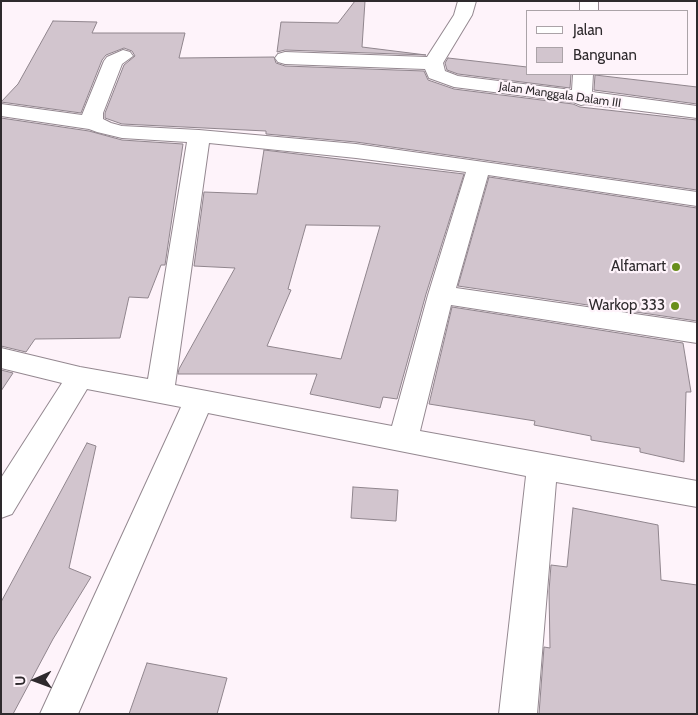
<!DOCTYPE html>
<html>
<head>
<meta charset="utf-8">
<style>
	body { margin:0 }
	#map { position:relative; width:698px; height:715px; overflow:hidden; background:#fef3fa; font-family:Cabin,sans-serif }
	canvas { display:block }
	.frame { position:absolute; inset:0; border:2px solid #2e2a2d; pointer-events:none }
	.legend { position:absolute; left:526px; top:10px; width:162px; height:65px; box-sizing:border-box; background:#fef3fa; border:1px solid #aba3a8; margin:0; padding:6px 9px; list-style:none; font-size:15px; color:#2e2a2d }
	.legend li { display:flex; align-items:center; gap:10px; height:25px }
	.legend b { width:25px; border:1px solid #aba3a8 }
	.north { position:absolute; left:10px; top:655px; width:50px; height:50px; -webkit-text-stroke:4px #fef3fa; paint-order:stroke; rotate:268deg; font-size:14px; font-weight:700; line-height:20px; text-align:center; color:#2e2a2d }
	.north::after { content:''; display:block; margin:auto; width:18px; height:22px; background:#2e2a2d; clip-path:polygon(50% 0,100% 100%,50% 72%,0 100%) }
</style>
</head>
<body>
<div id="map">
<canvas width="698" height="715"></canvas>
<div class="frame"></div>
<ul class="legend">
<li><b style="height:6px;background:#fff"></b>Jalan</li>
<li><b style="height:14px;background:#d2c5ce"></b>Bangunan</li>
</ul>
<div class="north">U</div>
</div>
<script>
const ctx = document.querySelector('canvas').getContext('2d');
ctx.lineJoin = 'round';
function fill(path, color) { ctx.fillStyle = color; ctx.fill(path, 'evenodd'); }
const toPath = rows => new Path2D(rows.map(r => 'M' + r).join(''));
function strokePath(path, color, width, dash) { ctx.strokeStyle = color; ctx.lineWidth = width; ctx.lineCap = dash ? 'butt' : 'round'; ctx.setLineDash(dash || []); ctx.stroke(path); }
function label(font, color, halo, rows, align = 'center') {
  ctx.font = font + ' Cabin,sans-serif'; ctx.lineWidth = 4.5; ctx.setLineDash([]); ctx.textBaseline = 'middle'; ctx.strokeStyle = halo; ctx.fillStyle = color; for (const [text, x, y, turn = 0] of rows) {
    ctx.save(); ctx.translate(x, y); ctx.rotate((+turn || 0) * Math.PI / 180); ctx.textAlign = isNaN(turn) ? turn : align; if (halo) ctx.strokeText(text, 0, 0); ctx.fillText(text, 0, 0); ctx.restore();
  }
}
const building = toPath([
	[355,1,365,1,362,47,426,55,285,50,277,52,281,22,338,23,355,1],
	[53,21,97,22,92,33,185,33,179,58,274,57,276,63,285,66,424,71,428,80,454,89,573,104,580,107,697,120,697,190,356,142,266,134,266,131,122,124,105,118,105,113,124,65,135,56,132,51,124,48,106,55,102,60,81,113,1,102,18,84,53,21],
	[448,58,527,67,527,74,571,74,570,88,458,74,447,70,445,63,448,58],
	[595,75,697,87,697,104,594,90,595,75],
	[1,118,89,131,122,140,183,144,165,265,161,265,148,298,129,297,120,338,35,339,26,352,1,346,1,118],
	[264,150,464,174,426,294,397,399,383,397,380,408,310,394,317,374,178,374,179,369,235,268,194,266,204,192,257,194,264,150],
	[306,225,380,226,341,359,267,346,291,290,288,289,306,225],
	[489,177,697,208,697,321,458,286,489,177],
	[452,307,683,343,691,392,686,392,684,462,640,452,640,448,591,440,591,436,534,425,535,421,429,404,452,307],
	[1,370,13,373,1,391,1,370],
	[87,443,96,446,69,568,91,577,53,639,13,714,1,714,1,602,87,443],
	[353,487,398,490,396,521,351,518,353,487],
	[573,508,658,525,661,580,697,585,697,714,539,714,544,647,550,648,549,591,551,565,567,567,573,508],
	[147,663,227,678,217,714,129,714,147,663]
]);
const minor = toPath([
	[458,1,476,1,472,15,443,63,445,71,458,76,572,90,573,74,593,74,592,92,697,106,697,118,586,104,581,105,573,102,454,87,429,78,425,69,285,64,278,62,275,58,278,54,285,52,427,57,454,15,458,1],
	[580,1,598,1,598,11,580,11,580,1],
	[123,50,130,52,133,56,122,64,103,113,103,119,111,123,122,126,199,130,356,144,697,192,697,206,488,175,456,288,697,323,697,343,451,305,420,431,697,481,697,507,556,482,537,714,499,714,526,476,208,413,78,714,40,714,181,407,87,389,12,514,1,518,1,478,62,383,1,368,1,348,80,367,148,379,187,142,122,138,97,132,89,129,1,116,1,104,82,115,104,61,107,57,123,50],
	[209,143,356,158,466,172,428,295,392,426,175,385,209,143]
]);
const markers = [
	[676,267,5,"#688e1b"],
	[675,306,5,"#688e1b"]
];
const farStreetnames = [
	["Jalan Manggala Dalam III",560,95,8]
];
const poiNames = [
	["Alfamart",666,267],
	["Warkop 333",665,306]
];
fill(building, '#d2c5ce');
strokePath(building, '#90858d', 1);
strokePath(minor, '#948890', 2);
fill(minor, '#fff');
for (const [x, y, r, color] of markers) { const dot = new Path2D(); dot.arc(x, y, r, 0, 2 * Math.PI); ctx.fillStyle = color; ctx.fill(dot); strokePath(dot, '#fef3fa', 2); }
label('12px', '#2e2a2d', '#fef3fa', farStreetnames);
label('15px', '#2e2a2d', '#fef3fa', poiNames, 'right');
</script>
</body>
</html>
